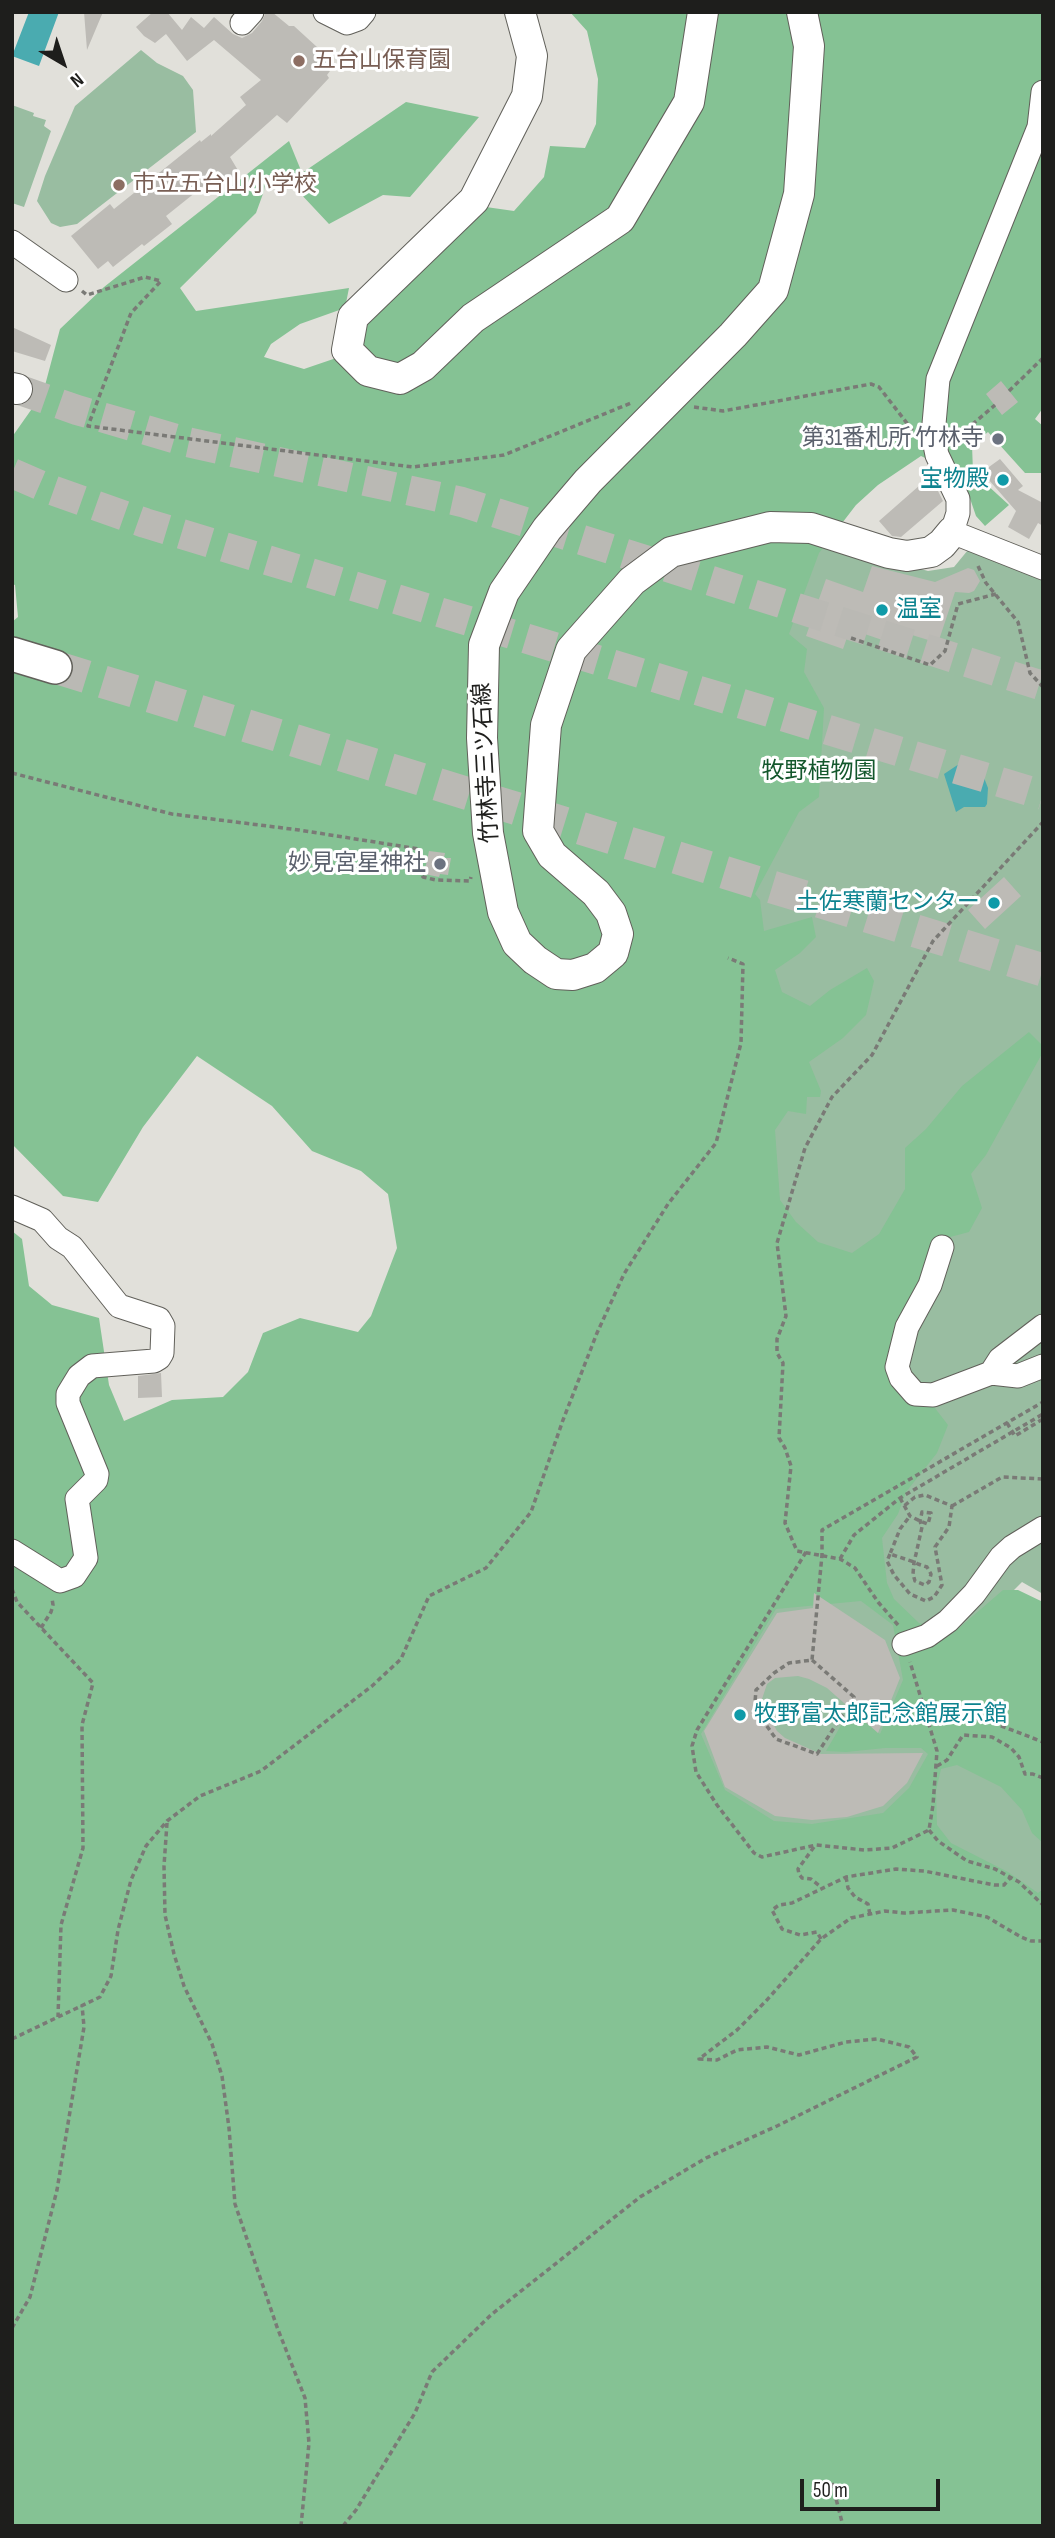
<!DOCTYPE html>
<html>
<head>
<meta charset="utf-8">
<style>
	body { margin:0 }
	#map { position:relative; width:1055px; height:2538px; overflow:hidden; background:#e1e0da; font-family:"Sofia Sans Condensed",sans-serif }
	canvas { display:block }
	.frame { position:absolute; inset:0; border:14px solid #1e1e1c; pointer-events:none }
	.north { position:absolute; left:28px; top:28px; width:70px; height:70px; -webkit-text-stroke:5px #fff; paint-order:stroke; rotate:141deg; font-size:19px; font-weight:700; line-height:28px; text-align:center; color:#1e1e1c }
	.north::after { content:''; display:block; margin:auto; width:24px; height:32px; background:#1e1e1c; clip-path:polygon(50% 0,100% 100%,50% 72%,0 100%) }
	.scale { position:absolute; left:800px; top:2479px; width:140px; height:32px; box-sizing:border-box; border:4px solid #1e1e1c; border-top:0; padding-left:9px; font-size:21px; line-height:24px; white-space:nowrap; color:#1e1e1c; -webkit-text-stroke:5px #fff; paint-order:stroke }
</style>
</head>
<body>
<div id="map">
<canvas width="1055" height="2538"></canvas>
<div class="frame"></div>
<div class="north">N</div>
<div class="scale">50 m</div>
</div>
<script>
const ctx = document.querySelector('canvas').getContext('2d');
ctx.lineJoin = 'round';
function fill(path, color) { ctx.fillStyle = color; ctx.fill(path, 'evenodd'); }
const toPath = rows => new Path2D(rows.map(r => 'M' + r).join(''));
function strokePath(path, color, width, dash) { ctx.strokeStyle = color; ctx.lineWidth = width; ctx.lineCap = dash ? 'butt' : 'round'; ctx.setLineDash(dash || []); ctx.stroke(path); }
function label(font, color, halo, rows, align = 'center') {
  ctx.font = font + ' "Sofia Sans Condensed","Noto Sans JP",sans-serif'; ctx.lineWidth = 6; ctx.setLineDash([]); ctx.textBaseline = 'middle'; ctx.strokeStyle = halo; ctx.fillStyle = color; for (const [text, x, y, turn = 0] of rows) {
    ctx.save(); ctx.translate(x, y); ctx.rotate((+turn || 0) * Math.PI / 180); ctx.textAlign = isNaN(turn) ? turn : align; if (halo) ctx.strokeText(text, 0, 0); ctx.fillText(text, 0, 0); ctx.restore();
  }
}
const green = toPath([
	[141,50,157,63,183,76,193,90,196,132,77,224,60,227,51,223,37,201,45,176,75,106],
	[12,105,34,113,33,116,46,120,44,126,51,131,24,207,12,203],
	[795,534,928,571,954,567,968,550,1043,576,1043,1594,1022,1582,976,1628,1043,1704,1043,2024,689,1798,554,788]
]);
const forest = toPath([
	[570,12,1043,12,1043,408,1035,419,1043,426,1043,473,1025,473,988,432,972,445,973,472,1009,505,985,526,976,516,962,475,942,470,938,464,921,456,878,485,856,505,819,553,789,634,807,649,804,672,824,708,819,797,799,812,755,894,760,900,764,931,812,917,816,937,800,953,775,970,782,992,810,1006,830,990,867,968,874,981,866,1015,843,1038,809,1062,821,1091,820,1097,807,1097,806,1114,788,1111,775,1130,780,1200,796,1222,818,1242,852,1253,879,1234,905,1189,905,1148,926,1129,962,1086,1029,1032,1043,1046,1043,1052,986,1155,971,1174,982,1208,969,1232,939,1240,886,1370,928,1399,948,1425,937,1453,906,1492,898,1514,882,1538,887,1583,894,1599,919,1623,952,1634,1003,1590,1018,1590,1043,1602,1043,1843,1032,1833,1022,1810,1001,1787,957,1765,941,1769,936,1791,937,1825,951,1843,1008,1872,1038,1893,1043,1889,1043,2526,12,2526,12,1231,22,1239,29,1286,52,1305,99,1318,109,1385,124,1421,172,1400,223,1397,248,1372,263,1333,300,1318,358,1332,371,1316,397,1248,388,1194,361,1171,312,1151,272,1106,197,1056,143,1127,98,1202,63,1196,12,1144,12,622,18,617,15,585,12,584,12,437,43,393,60,329,104,287,289,141,302,173,406,102,479,117,410,197,383,195,329,224,283,175,266,175,264,191,256,213,180,288,196,311,349,288,345,308,300,324,271,344,264,357,304,369,348,354,371,314,486,207,514,211,544,177,550,146,585,148,596,124,598,79,587,31],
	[861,1601,893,1625,903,1680,880,1734,850,1710,826,1751,846,1752,885,1748,921,1748,928,1754,909,1788,883,1813,812,1824,774,1821,725,1790,701,1734,776,1609]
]);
const water = toPath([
	[29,12,59,12,39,66,12,56],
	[973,760,979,765,988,788,987,804,985,807,964,807,956,812,944,774,962,762]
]);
const building = toPath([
	[84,12,103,12,87,50],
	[153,12,167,12,182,30,191,17,204,28,214,17,233,34,242,38,252,33,262,21,266,12,272,12,289,26,294,26,329,58,322,66,330,71,327,75,329,78,287,123,277,115,230,157,239,172,223,185,216,176,166,216,172,224,144,246,142,244,113,267,108,261,98,269,71,236,110,204,114,209,200,140,201,142,211,134,211,136,246,105,240,97,261,80,214,40,187,61,166,34,155,43,144,36,136,27],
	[12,327,51,345,45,361,12,351],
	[1001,381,1018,402,1002,415,986,394],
	[1000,459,1023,486,1018,490,1043,503,1043,526,1038,523,1029,539,1008,527,1016,511,982,472],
	[928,478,938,491,943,501,901,537,892,536,879,521],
	[872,566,935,582,968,568,974,570,980,581,974,591,969,593,955,592,938,643,899,631,894,644,850,629,843,649,806,636,826,579,863,592],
	[429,851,445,853,444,858,451,858,448,875,440,874,439,877,424,874],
	[1004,877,1021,896,985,929,968,910],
	[161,1373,162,1397,138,1398,138,1376],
	[814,1593,885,1640,900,1678,878,1733,827,1688,809,1679,798,1676,775,1678,767,1684,761,1702,777,1731,785,1738,821,1754,923,1753,907,1783,883,1806,847,1817,812,1820,775,1816,725,1787,704,1731,777,1613,813,1608]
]);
const majorTunnel = toPath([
	[17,389,77,410,187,442,462,502,1043,686],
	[12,473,49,489,145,523,1043,795]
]);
const highwayTunnel = toPath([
	[55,667,1043,970]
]);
const path = toPath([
	[82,291,87,295,145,277,161,281,131,313,88,426,413,467,504,455,631,403],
	[1009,391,1043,358],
	[694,407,723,411,871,384,879,387,913,431],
	[953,441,995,405],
	[978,566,986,583,1018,622,1030,673,1043,687],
	[851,638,930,665,945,651,958,604,996,594],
	[12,773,172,814,299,830,419,849,420,871,423,877,436,880,470,881,471,877],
	[1007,1423,1015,1436,1043,1419],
	[900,1498,910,1516,920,1521,928,1524,931,1513,922,1512,920,1521,922,1527,916,1554,914,1562,913,1574,915,1581,925,1585,929,1582,931,1574,927,1567,918,1564,914,1562,890,1554,900,1529,910,1516],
	[952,1506,1002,1477,1043,1479],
	[806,1552,697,1730,692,1746,696,1772,717,1805,754,1853,762,1857,816,1845,864,1850,892,1848,929,1830,933,1805,937,1751,910,1662],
	[890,1554,887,1561,894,1575,910,1594,926,1601,934,1597,942,1585,935,1547,949,1527,952,1506,925,1495,915,1497,904,1506],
	[840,1559,854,1535,900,1498,1043,1414],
	[12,1589,17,1602,93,1683,82,1725,83,1848,61,1925,58,2017],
	[898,1625,878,1602,855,1568,840,1559,797,1551,785,1523,791,1466,785,1448,779,1438,783,1363,777,1353,777,1339,786,1316,777,1243,805,1148,832,1097,872,1055,933,941,1043,822],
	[41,1628,51,1612,53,1605,52,1598],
	[812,1660,854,1697,817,1754,776,1739,759,1715,755,1702,756,1690,774,1673,789,1663,812,1660,822,1555,822,1530,1043,1402],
	[926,1712,986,1720,1043,1742],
	[937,1766,947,1760,963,1735,992,1737,1011,1748,1019,1757,1025,1774,1033,1774,1043,1778],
	[167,1823,164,1866,165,1915,174,1954,184,1986,212,2044,222,2076,229,2128,235,2204,277,2327,305,2398,309,2443,301,2526],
	[929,1830,938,1841,967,1861,995,1869,1019,1882,1043,1905],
	[814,1847,798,1869,799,1874,802,1878,811,1879,821,1887],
	[846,1877,848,1888,855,1897,868,1904,870,1915],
	[821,1939,817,1932,800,1935,782,1929,772,1910,779,1905,792,1903,846,1877,896,1869,924,1871,994,1885,1004,1885,1011,1877],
	[12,2039,100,1997,111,1976,118,1930,131,1880,146,1846,167,1821,200,1796,261,1771,372,1686,401,1659,429,1596,486,1568,531,1512,563,1420,597,1333,624,1274,668,1204,716,1143,741,1043,743,964,728,958],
	[12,2328,30,2297,57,2190,84,2027,82,2005],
	[832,2483,843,2526],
	[343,2526,356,2510,415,2413,432,2372,492,2314,640,2197,706,2158,777,2126,917,2057,909,2047,877,2039,846,2042,799,2055,767,2047,737,2050,717,2060,699,2059,737,2030,766,2001,821,1939,851,1918,885,1911,904,1913,953,1910,987,1917,1021,1937,1031,1941,1043,1941]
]);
const minor = toPath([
	[325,12,347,23,358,19,364,12],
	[242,23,252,12],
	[1043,92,1039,127,938,379,933,435,937,455,958,499,958,513,952,532,1043,568],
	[12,242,66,280],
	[12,1207,42,1220,58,1238,72,1247,119,1306,159,1319,163,1326,162,1353,159,1358,154,1361,92,1366,79,1376,68,1394,68,1403,97,1474,96,1480,77,1499,86,1558,74,1576,60,1581,12,1551],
	[942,1247,930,1285,907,1327,897,1367,901,1378,915,1394,933,1395,991,1373,1000,1359,1043,1326],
	[991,1373,1018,1376,1043,1366],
	[904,1644,927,1636,948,1621,974,1594,1001,1557,1012,1547,1043,1528]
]);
const major = toPath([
	[520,12,532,56,527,96,474,200,353,317,347,350,368,371,400,379,423,366,473,318,620,219,689,102,703,12],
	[802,12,809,46,799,194,773,290,733,335,588,481,547,529,504,592,484,645,482,738,488,833,503,912,517,943,535,960,556,974,573,975,595,968,613,953,618,934,611,913,596,893,552,855,538,831,546,725,571,650,632,581,671,552,770,527,811,528,889,553,907,556,931,552,942,544,952,532],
	[12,388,17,389]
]);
const highway = toPath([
	[12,654,55,667]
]);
const markers = [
	[299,61,7,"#8d6e63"],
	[119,185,7,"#8d6e63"],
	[998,439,7,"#6b7280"],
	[1003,480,7,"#0f9aa8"],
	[882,610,7,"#0f9aa8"],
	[440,864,7,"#6b7280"],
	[994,903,7,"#0f9aa8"],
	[740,1715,7,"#0f9aa8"]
];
const educationNames = [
	["五台山保育園",313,61],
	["市立五台山小学校",133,185]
];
const worshipNames = [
	["第31番札所 竹林寺",984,439],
	["妙見宮星神社",426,864]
];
const cultureNames = [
	["宝物殿",989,480],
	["温室",896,610,"left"],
	["土佐寒蘭センター",980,903],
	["牧野富太郎記念館展示館",754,1715,"left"]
];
const streetNames = [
	["竹林寺三ツ石線",487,763,-93]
];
const parkNames = [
	["牧野植物園",819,772]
];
fill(green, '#99bda1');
fill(forest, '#85c294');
fill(water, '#4aabb0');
fill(building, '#bdbbb6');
strokePath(majorTunnel, '#bab9b4', 30, [30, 15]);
strokePath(highwayTunnel, '#bab9b4', 33, [33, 17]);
strokePath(minor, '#61605a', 25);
strokePath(major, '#61605a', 32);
strokePath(highway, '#61605a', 36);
strokePath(path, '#7a7a76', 3.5, [5, 3.5]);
strokePath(minor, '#fff', 23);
strokePath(major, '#fff', 30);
strokePath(highway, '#fff', 33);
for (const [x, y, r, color] of markers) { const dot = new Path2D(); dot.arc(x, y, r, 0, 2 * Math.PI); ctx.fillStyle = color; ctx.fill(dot); strokePath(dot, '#fff', 2.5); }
label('23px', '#785e54', '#fff', educationNames, 'left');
label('23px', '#5b616d', '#fff', worshipNames, 'right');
label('23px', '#0d838f', '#fff', cultureNames, 'right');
label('23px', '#1e1e1c', '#fff', streetNames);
label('23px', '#13572c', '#fff', parkNames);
</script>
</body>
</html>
